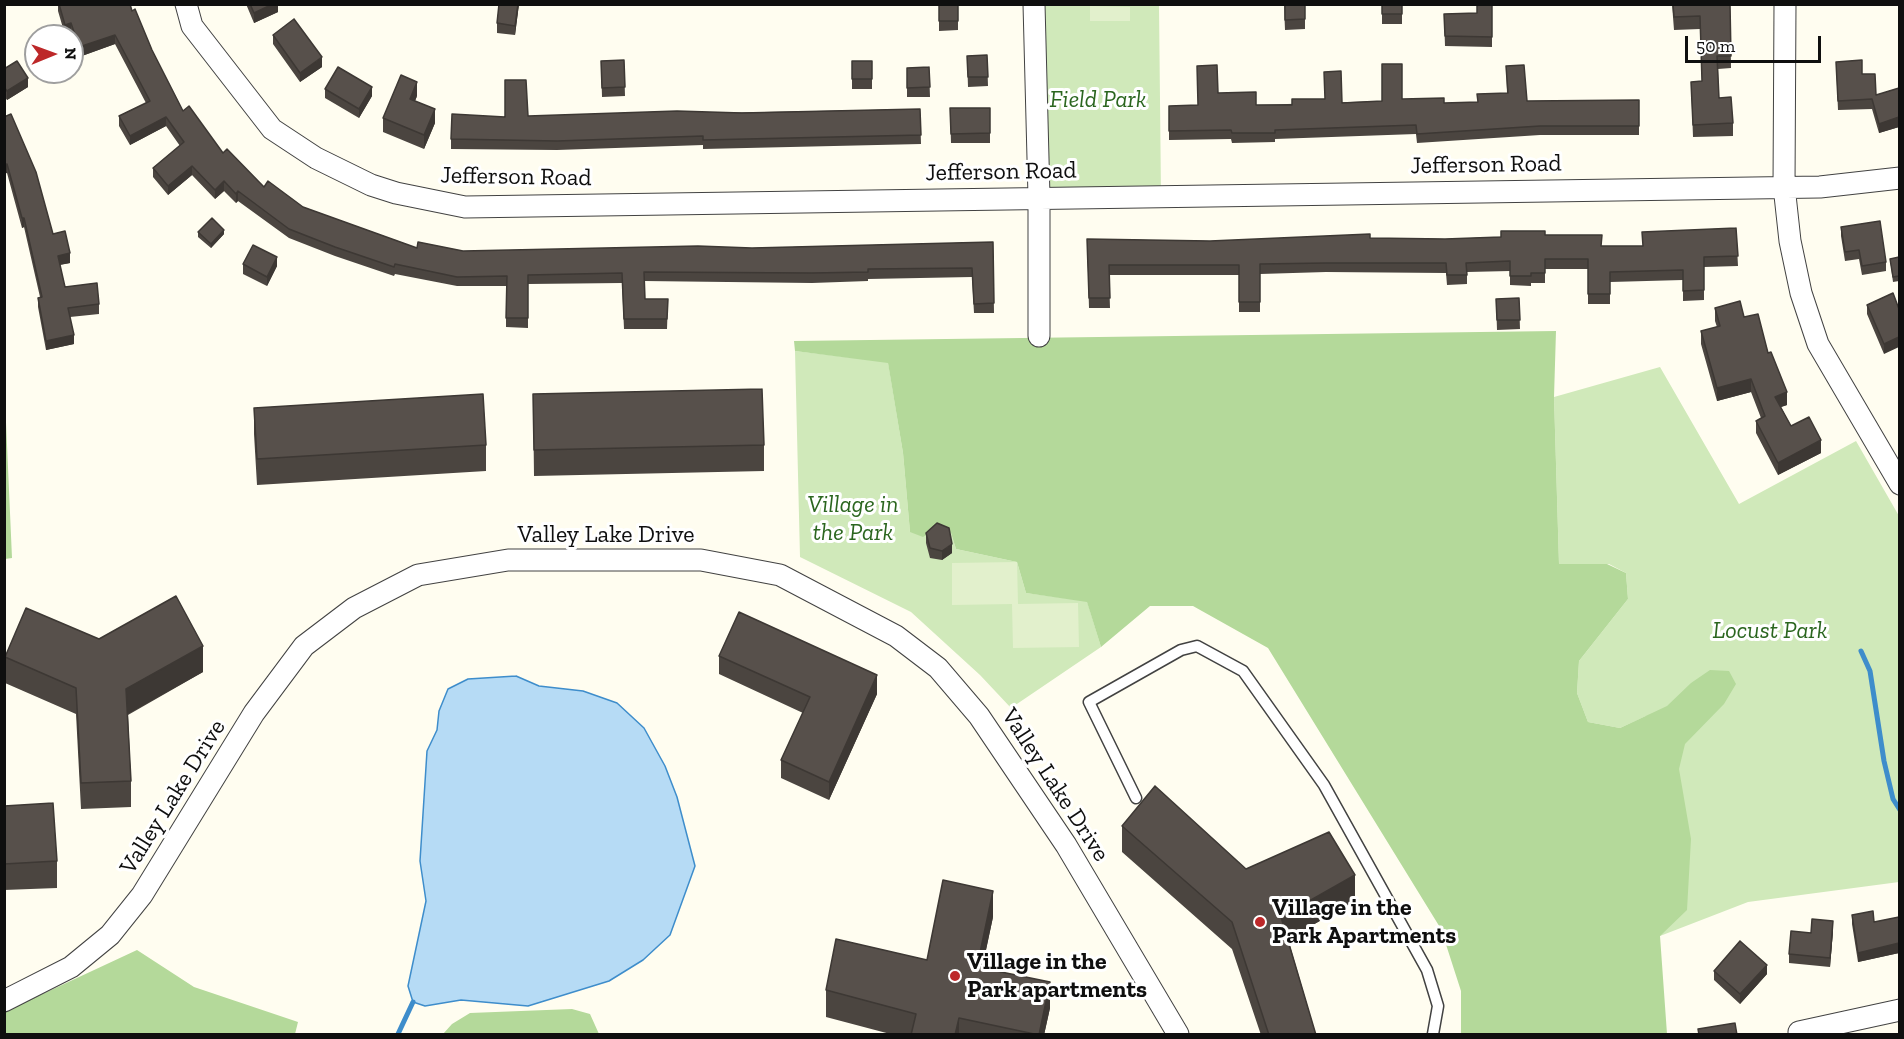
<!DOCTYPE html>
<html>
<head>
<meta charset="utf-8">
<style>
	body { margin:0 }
	#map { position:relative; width:1904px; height:1039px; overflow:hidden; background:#fffdf0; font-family:"Zilla Slab",serif }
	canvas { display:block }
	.frame { position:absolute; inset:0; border:6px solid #0f0f0f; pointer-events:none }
	.north { position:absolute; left:24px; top:24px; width:60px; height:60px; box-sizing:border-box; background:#fff; border:2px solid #9f9f9f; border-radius:50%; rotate:89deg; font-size:16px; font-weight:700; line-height:24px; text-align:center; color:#0f0f0f }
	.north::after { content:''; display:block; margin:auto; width:21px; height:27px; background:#bd2829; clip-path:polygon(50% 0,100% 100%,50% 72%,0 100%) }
	.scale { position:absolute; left:1685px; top:36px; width:136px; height:27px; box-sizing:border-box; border:3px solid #0f0f0f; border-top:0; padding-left:8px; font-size:18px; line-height:21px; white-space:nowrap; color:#0f0f0f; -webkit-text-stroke:4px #fff; paint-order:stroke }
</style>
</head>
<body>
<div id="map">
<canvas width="1904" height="1039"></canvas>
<div class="frame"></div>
<div class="north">N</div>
<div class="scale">50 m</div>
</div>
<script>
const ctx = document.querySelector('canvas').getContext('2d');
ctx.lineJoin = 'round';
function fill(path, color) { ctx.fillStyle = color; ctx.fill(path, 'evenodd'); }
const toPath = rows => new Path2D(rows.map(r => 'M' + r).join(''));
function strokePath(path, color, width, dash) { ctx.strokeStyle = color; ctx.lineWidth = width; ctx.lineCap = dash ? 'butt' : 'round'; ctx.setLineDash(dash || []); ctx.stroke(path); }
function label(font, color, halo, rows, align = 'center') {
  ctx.font = font + ' "Zilla Slab",serif'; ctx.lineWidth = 6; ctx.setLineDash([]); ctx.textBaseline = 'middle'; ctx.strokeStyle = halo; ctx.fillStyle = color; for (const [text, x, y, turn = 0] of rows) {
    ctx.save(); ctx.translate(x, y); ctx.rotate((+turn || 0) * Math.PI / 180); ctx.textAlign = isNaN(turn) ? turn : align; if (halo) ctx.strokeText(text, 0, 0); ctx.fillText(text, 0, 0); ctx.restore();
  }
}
const green = toPath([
	[1034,5,1159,5,1161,196,1039,197],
	[795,351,888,362,903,453,910,532,936,527,951,533,956,549,1017,562,1026,593,1087,601,1101,647,1011,708,980,675,911,612,800,557],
	[1660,367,1739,504,1856,441,1899,516,1899,882,1748,902,1660,936,1646,716,1620,728,1588,722,1577,693,1579,661,1628,599,1626,573,1609,564,1559,564,1554,397]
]);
const forest = toPath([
	[1556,331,1554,397,1559,564,1607,564,1626,573,1628,599,1579,661,1577,693,1588,722,1620,728,1667,706,1691,683,1710,670,1729,671,1736,684,1724,704,1685,744,1679,769,1691,839,1687,910,1660,936,1667,1034,1461,1034,1461,991,1441,929,1268,648,1193,606,1150,606,1101,647,1087,602,1026,593,1017,562,956,549,951,533,936,528,923,537,910,532,903,453,888,363,795,351,794,341],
	[4,377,12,558,5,559,4,559],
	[137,950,194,987,298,1022,295,1034,5,1034,4,1012],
	[572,1009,590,1014,599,1034,443,1034,452,1024,470,1013]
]);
const pitch = toPath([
	[1090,6,1130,7,1130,21,1090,21],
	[1017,562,1018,604,1078,603,1079,647,1013,648,1012,604,952,605,952,563]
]);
const water = toPath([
	[516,676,539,686,583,691,617,703,644,728,665,766,677,797,695,866,670,935,643,960,609,981,528,1006,461,1000,425,1006,413,1002,408,986,426,901,420,861,427,751,437,730,439,711,448,689,468,679,516,676]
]);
const stream = toPath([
	[1861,651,1870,671,1884,761,1893,799,1900,810],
	[398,1034,413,1002]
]);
const lane = toPath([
	[1136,798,1089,702,1181,650,1197,646,1243,671,1324,785,1427,970,1438,1006,1433,1034]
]);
const street = toPath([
	[186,4,192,26,272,129,316,158,371,185,396,193,465,207,1820,187,1900,178],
	[1034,4,1039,197,1039,336],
	[1785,4,1784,186,1790,241,1801,293,1818,344,1900,484],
	[4,1001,71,967,110,935,142,895,254,713,304,646,354,608,418,575,508,560,701,560,780,575,896,636,938,668,979,716,1066,845,1178,1034],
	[1799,1032,1900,1010]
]);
const wall = toPath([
	[58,4,132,11,183,111,223,153,264,187,303,207,417,248,463,251,752,248,993,242,994,313,974,313,972,277,868,279,868,281,812,283,644,281,645,299,668,299,667,329,624,329,622,283,528,284,528,328,506,327,506,286,457,286,395,274,394,276,335,256,289,238,238,201,236,203,224,191,215,199,192,175,168,195,153,177,153,168,180,146,166,126,130,145,119,126,119,116,146,103,115,44,79,57,71,33,65,35,58,11],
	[246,4,278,4,278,12,254,23],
	[499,4,519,4,515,35,497,33,497,23],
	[939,4,958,4,958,30,939,31],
	[1284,4,1305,4,1305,29,1285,30],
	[1382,4,1402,4,1402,24,1382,24],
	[1492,4,1492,47,1445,46,1444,14,1477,13],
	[1672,4,1730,4,1731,68,1718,69,1719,98,1733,123,1733,136,1693,137,1691,82,1702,81,1700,29,1674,30],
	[273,35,322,67,300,82,273,44],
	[987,55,988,86,968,87,967,56],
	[624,60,625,96,602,97,601,61],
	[852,61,872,61,872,89,852,89],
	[1836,62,1862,74,1876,95,1899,88,1899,127,1879,133,1872,109,1838,110],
	[1506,66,1527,101,1639,100,1639,135,1540,135,1417,143,1416,134,1275,139,1275,142,1232,143,1231,139,1169,140,1169,106,1198,105,1218,93,1256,105,1382,101,1402,99,1444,103,1477,102,1507,93],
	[929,67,930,97,907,97,907,68],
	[4,69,28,87,7,100,4,96],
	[325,89,372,96,359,118,325,98],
	[417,96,415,101,435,123,424,149,383,132,383,118],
	[950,108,990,108,990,143,951,143],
	[920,109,921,144,703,149,703,145,557,150,451,149,451,139,505,117],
	[4,117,53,234,70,263,60,265,65,287,99,304,99,314,70,317,74,344,46,350,38,307,38,298,40,297,24,227,22,228,7,173],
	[1841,227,1886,262,1886,271,1862,275,1859,259,1845,261,1841,236],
	[1736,228,1738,266,1704,267,1704,300,1683,301,1683,280,1610,282,1610,304,1588,304,1588,269,1545,269,1545,283,1531,283,1531,286,1510,285,1510,271,1467,272,1467,284,1447,285,1446,273,1326,272,1260,274,1260,312,1239,312,1239,275,1109,275,1110,308,1089,308,1087,239,1210,241,1370,238,1445,239,1545,235,1602,246,1643,246],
	[198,232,224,234,211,248,198,237],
	[1899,257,1899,281,1893,282,1890,259],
	[243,264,277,266,267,286,243,274],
	[1893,293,1884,354,1867,314,1867,305],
	[1519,298,1520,329,1497,330,1496,299],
	[1715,308,1744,317,1768,353,1787,405,1781,407,1791,426,1821,453,1778,475,1756,433,1756,421,1761,418,1751,392,1717,401,1701,344,1701,331,1717,327,1715,321],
	[533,394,764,445,764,471,534,476],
	[254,408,486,445,486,471,257,485,254,434],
	[926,533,952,553,942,560,930,558,926,543],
	[719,656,877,694,829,800,781,778,781,760,803,713,719,674],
	[5,657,203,672,128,715,131,781,131,807,81,809,76,714,5,683],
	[4,806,57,861,57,888,4,890],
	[1122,826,1246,869,1355,901,1288,939,1316,1035,1261,1035,1232,949,1122,852],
	[1852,915,1874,922,1899,917,1899,953,1858,962,1852,924],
	[993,917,982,968,1050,1008,1044,1035,894,1035,826,1017,826,990,927,960],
	[1833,931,1830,967,1789,963,1789,954,1811,933],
	[1714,971,1767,974,1740,1004,1714,980]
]);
const shadedWall = toPath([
	[273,4,278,4,278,12,254,23,254,13],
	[518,4,519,4,515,35,515,26],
	[71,23,71,33,65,35,65,25],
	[115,35,115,44,79,57,79,47],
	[322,57,322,67,300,82,300,73],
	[28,78,28,87,7,100,7,91],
	[417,82,417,96,410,113,410,99],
	[372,87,372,96,359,118,359,109],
	[435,109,435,123,424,149,424,135],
	[1899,111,1899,127,1879,133,1879,124],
	[166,117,166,126,130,145,130,136],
	[7,164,7,173,4,174,4,165],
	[192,166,192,175,168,195,168,186],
	[224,181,224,191,215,199,215,190],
	[238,191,238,201,236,203,236,194],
	[22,218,24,218,24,227,22,228],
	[224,230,224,234,211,248,211,244],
	[70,253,70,263,58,265,58,256],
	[277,257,277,266,267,286,267,277],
	[74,335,74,344,46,350,46,341],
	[1899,337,1899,347,1884,354,1884,344],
	[1751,379,1751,392,1717,401,1717,388],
	[1787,392,1787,405,1775,409,1775,397],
	[1821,440,1821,453,1778,475,1778,463],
	[952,544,952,553,942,560,942,551],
	[203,646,203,672,126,715,126,689],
	[877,675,877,694,829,800,829,782],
	[1355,875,1355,901,1281,943,1281,917],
	[993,891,993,917,977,993,977,967],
	[1833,921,1833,931,1830,967,1830,958],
	[1899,943,1899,953,1858,962,1858,953],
	[1767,965,1767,974,1740,1004,1740,994],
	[1050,982,1050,1008,1044,1035,1039,1035],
	[959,1018,959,1035,955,1035]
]);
const building = toPath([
	[59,4,130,4,132,11,135,9,152,50,183,111,189,106,223,153,227,149,264,187,268,181,303,207,417,248,418,242,463,251,698,246,752,248,993,242,994,303,974,304,972,268,868,269,868,272,812,273,644,272,645,299,668,299,667,319,624,319,622,273,528,275,528,318,506,318,507,276,457,277,395,264,394,267,335,247,289,229,238,191,236,194,224,181,215,190,192,166,168,186,153,168,184,142,166,117,130,136,119,116,150,101,115,35,79,47,71,23,65,25,59,4],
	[250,4,273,4,254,13,250,4],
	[499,4,518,4,515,26,497,23,499,4],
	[939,4,958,4,958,21,939,21,939,4],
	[1285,4,1305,4,1305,19,1285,20,1285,4],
	[1382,4,1402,4,1402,14,1382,14,1382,4],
	[1477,4,1492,4,1492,37,1445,36,1444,14,1477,13,1477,4],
	[1673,4,1730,4,1731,56,1717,56,1719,98,1731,97,1733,123,1693,125,1691,82,1702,81,1700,16,1674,17,1673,4],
	[294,19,322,57,300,73,273,35,294,19],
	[987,55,988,77,968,77,967,56,987,55],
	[624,60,625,87,602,88,601,61,624,60],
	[1862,60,1862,74,1875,74,1876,95,1899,88,1899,117,1879,124,1872,99,1838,101,1836,62,1862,60],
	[17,61,28,78,7,91,4,87,4,69,17,61],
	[852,61,872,61,872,79,852,79,852,61],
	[1382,64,1402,64,1402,99,1444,98,1444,103,1478,102,1477,94,1508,93,1506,66,1524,65,1527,101,1639,100,1639,126,1540,126,1417,134,1416,125,1275,130,1275,133,1232,133,1231,130,1169,131,1169,106,1198,105,1197,66,1217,65,1218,93,1256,92,1256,105,1292,105,1292,99,1325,99,1324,72,1341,71,1342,103,1382,101,1382,64],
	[338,67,372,87,359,109,325,89,338,67],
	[929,67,930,87,907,88,907,68,929,67],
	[401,75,417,82,410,99,435,109,424,135,383,118,401,75],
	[505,80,526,80,528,116,677,111,742,113,920,109,921,135,703,140,703,136,557,141,451,139,452,114,505,117,505,80],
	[950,108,990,108,990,133,951,134,950,108],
	[11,114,36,172,53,234,65,231,70,253,58,256,65,287,97,283,99,304,68,308,74,335,46,341,38,298,42,297,24,218,22,218,7,164,4,165,4,117,11,114],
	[212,218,224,230,211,244,198,232,212,218],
	[1880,221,1886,262,1862,266,1859,250,1845,252,1841,227,1880,221],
	[1736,228,1738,256,1704,257,1704,290,1683,291,1683,270,1610,272,1610,294,1588,294,1588,259,1545,259,1545,273,1531,273,1531,276,1510,276,1510,261,1466,263,1467,275,1447,275,1446,263,1326,263,1260,264,1260,302,1239,302,1239,265,1109,265,1110,298,1089,298,1087,239,1210,241,1370,234,1370,238,1445,239,1501,237,1501,231,1545,231,1545,235,1602,235,1601,246,1643,246,1642,232,1736,228],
	[253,245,277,257,267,277,243,264,253,245],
	[1899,257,1899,276,1893,277,1890,259,1899,257],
	[1893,293,1899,309,1899,337,1884,344,1867,305,1893,293],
	[1519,298,1520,320,1497,320,1496,299,1519,298],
	[1740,301,1744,317,1758,314,1768,353,1771,352,1787,392,1775,397,1791,426,1809,417,1821,440,1778,463,1756,421,1765,416,1751,379,1717,388,1701,331,1720,326,1715,308,1740,301],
	[762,389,764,445,534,450,533,394,762,389],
	[483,394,486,445,257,459,254,408,483,394],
	[937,523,949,528,952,544,942,551,930,548,926,533,937,523],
	[176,596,203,646,126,689,131,781,81,783,76,688,5,657,26,608,99,639,176,596],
	[739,612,877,675,829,782,781,760,810,697,719,656,739,612],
	[1155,786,1246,869,1329,832,1355,875,1281,917,1316,1035,1269,1035,1232,922,1122,826,1155,786],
	[53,803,57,861,4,864,4,806,53,803],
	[943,880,993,891,977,967,1050,982,1039,1035,959,1018,955,1035,911,1035,916,1014,826,990,836,939,927,960,943,880],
	[1873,911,1874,922,1899,917,1899,943,1858,953,1852,915,1873,911],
	[1812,919,1833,921,1830,958,1789,954,1791,931,1811,933,1812,919],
	[1740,941,1767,965,1740,994,1714,971,1740,941],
	[1735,1023,1737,1035,1699,1035,1698,1029,1735,1023]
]);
const markers = [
	[1260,922,6,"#bd2829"],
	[955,976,6,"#bd2829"]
];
const parkNames = [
	["Field Park",1098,100],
	["Village in",853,505],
	["the Park",853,533],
	["Locust Park",1770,631]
];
const streetNames = [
	["Jefferson Road",1486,165,-1],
	["Jefferson Road",1001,172,-1],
	["Jefferson Road",516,177,1],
	["Valley Lake Drive",606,535],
	["Valley Lake Drive",1055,785,57],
	["Valley Lake Drive",173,797,-58]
];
const poiNames = [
	["Village in the",1272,908],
	["Park Apartments",1272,936],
	["Village in the",967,962],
	["Park apartments",967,990]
];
fill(green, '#d0e9ba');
fill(forest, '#b4d99a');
fill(pitch, '#e2f0cc');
fill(water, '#b6dbf5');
strokePath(water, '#3e8dcb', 1.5);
strokePath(stream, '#3e8dcb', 5);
strokePath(lane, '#424242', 13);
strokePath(street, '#424242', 23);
strokePath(lane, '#fff', 10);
strokePath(street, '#fff', 21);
fill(wall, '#4b4540');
fill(shadedWall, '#3d3834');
fill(building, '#57504b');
strokePath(building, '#3d3834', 1.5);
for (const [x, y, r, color] of markers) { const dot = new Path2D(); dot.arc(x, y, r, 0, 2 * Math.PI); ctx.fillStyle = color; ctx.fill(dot); strokePath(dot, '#fff', 2); }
label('italic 24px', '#2b661f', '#fff', parkNames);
label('24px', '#0f0f0f', '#fff', streetNames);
label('bold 24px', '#0f0f0f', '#fff', poiNames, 'left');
</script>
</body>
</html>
